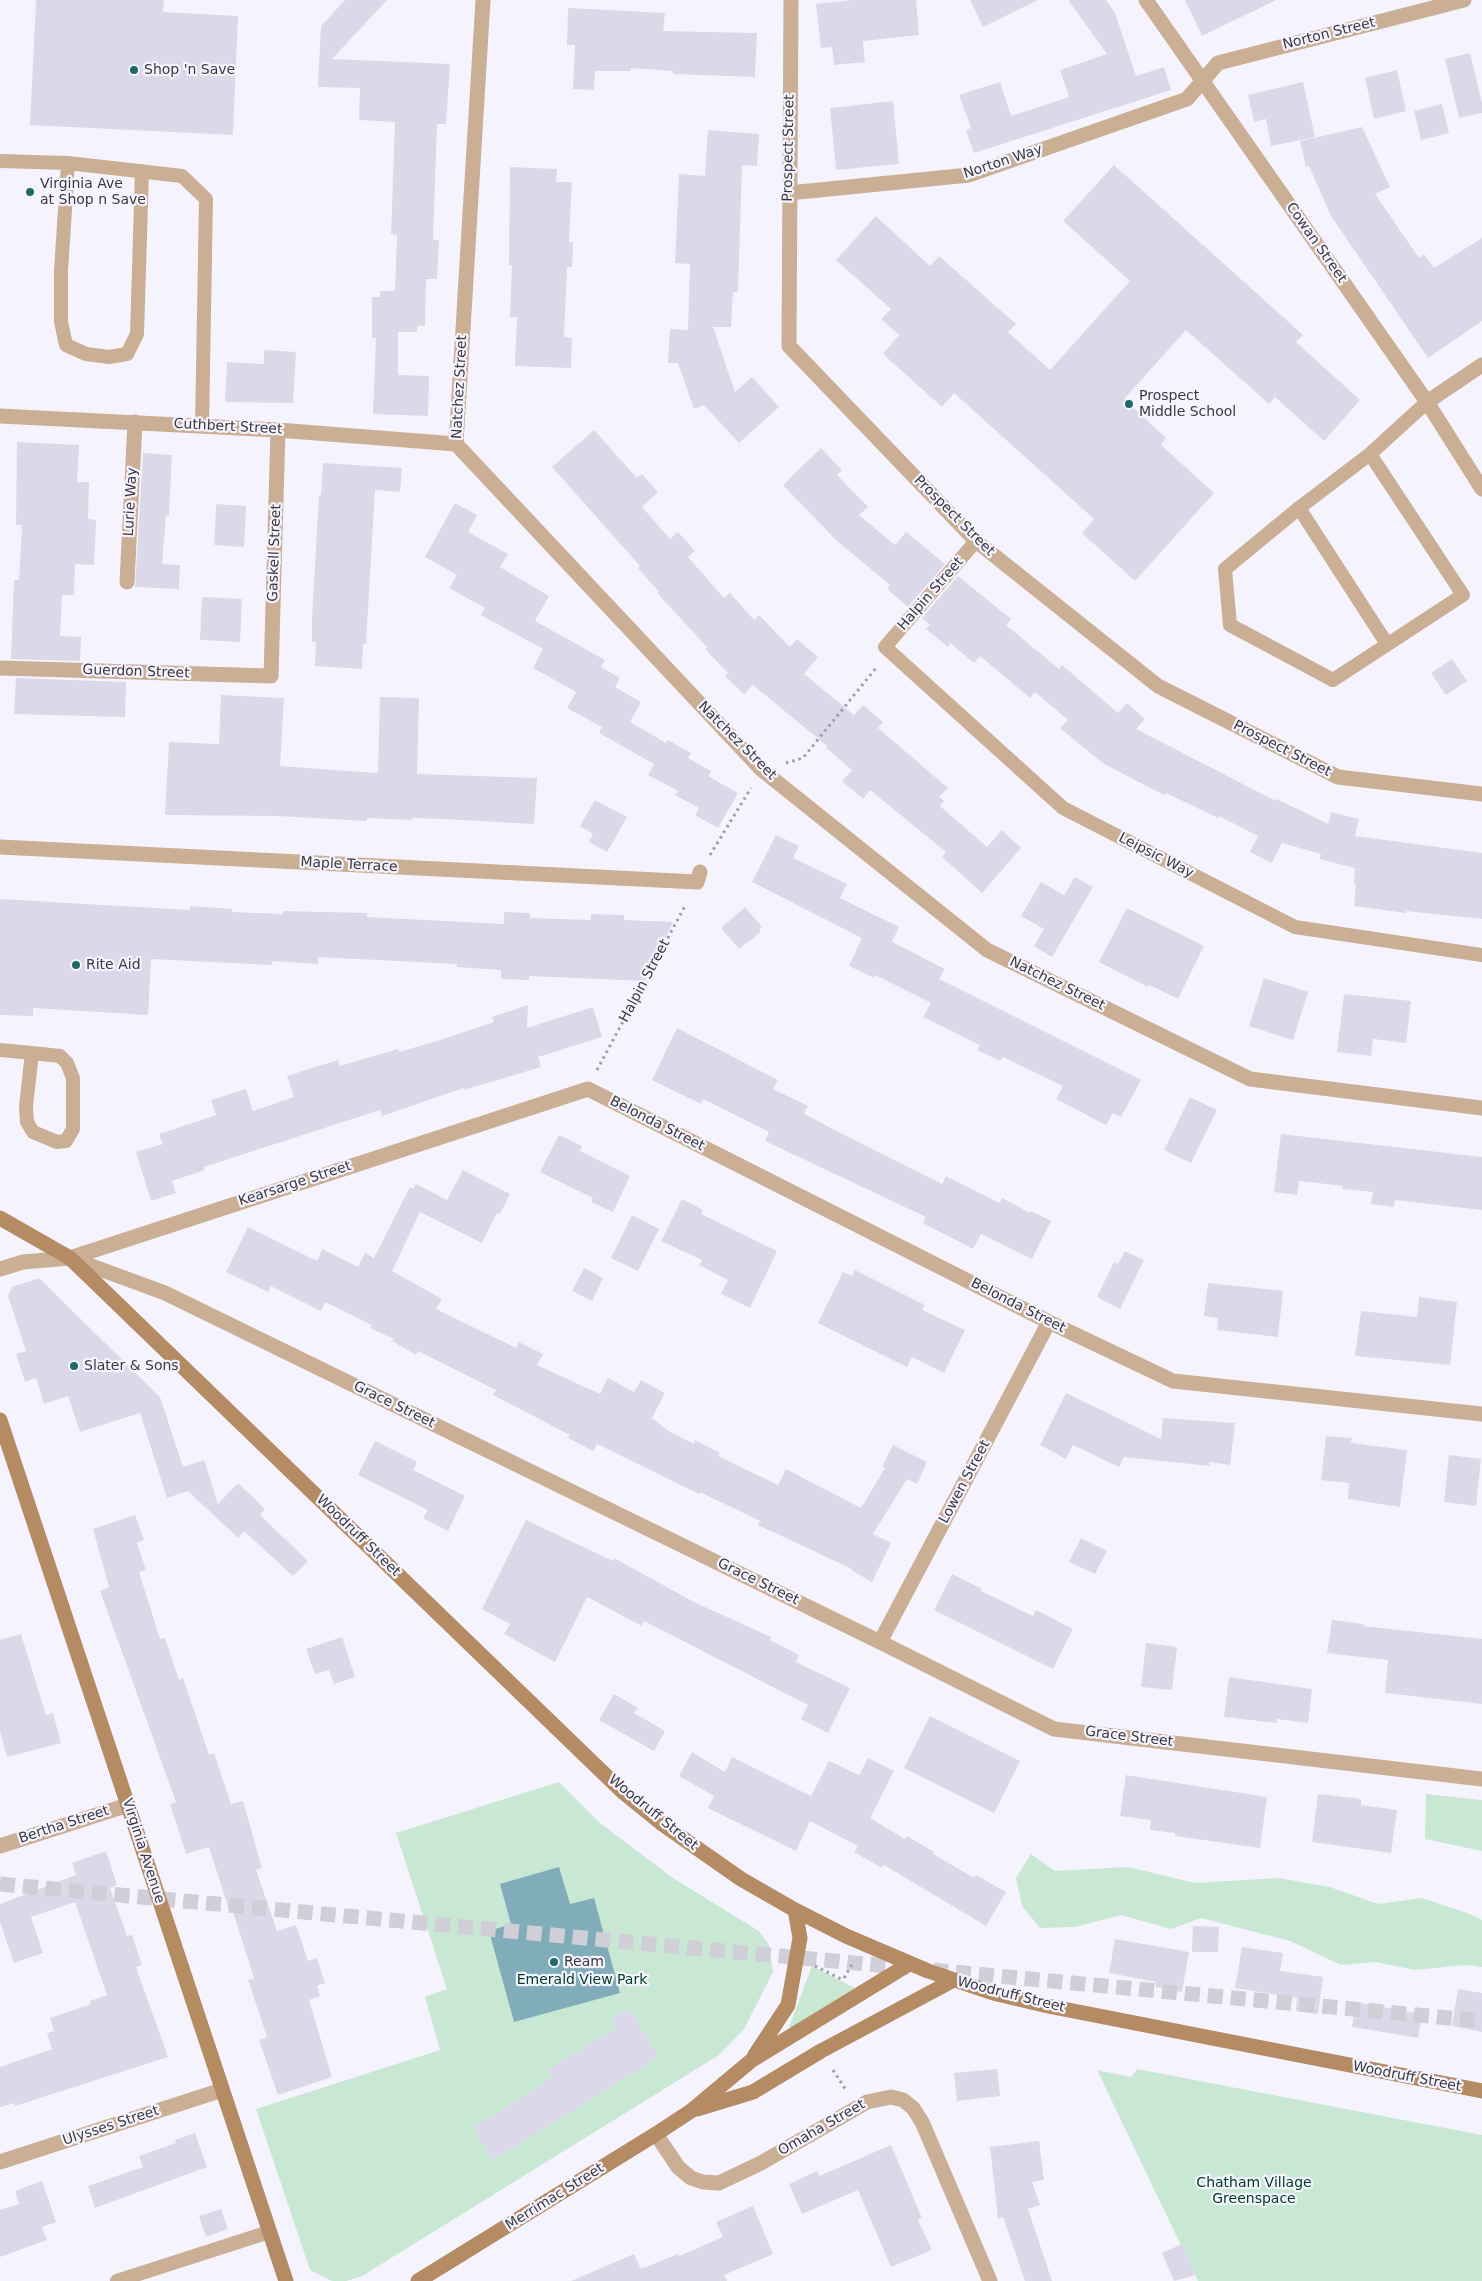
<!DOCTYPE html>
<html>
<head>
<meta charset="utf-8">
<style>
	body { margin:0 }
	canvas { display:block; background:#f5f4fe }
</style>
</head>
<body>
<canvas width="1482" height="2281"></canvas>
<script>
const ctx = document.querySelector('canvas').getContext('2d');
ctx.lineJoin = 'round';
function fill(path, color) { ctx.fillStyle = color; ctx.fill(path, 'evenodd'); }
const toPath = rows => new Path2D(rows.map(r => 'M' + r).join(''));
function strokePath(path, color, width, dash) { ctx.strokeStyle = color; ctx.lineWidth = width; ctx.lineCap = dash ? 'butt' : 'round'; ctx.setLineDash(dash || []); ctx.stroke(path); }
function label(font, color, halo, rows, align = 'center') {
  ctx.font = font + ' "DejaVu Sans",sans-serif'; ctx.lineWidth = 4.5; ctx.setLineDash([]); ctx.textBaseline = 'middle'; ctx.strokeStyle = halo; ctx.fillStyle = color; for (const [text, x, y, turn = 0] of rows) {
    ctx.save(); ctx.translate(x, y); ctx.rotate((+turn || 0) * Math.PI / 180); ctx.textAlign = isNaN(turn) ? turn : align; if (halo) ctx.strokeText(text, 0, 0); ctx.fillText(text, 0, 0); ctx.restore();
  }
}
const green = toPath([
	[559,1782,600,1823,673,1878,759,1931,769,1945,773,1972,744,2029,719,2055,362,2276,346,2281,332,2281,310,2270,256,2109,440,2050,425,1997,447,1989,396,1833],
	[1426,1794,1482,1800,1482,1851,1425,1839],
	[1031,1854,1055,1871,1128,1867,1195,1883,1279,1878,1330,1887,1378,1904,1422,1898,1467,1913,1482,1920,1482,1967,1466,1965,1415,1970,1375,1962,1341,1965,1290,1941,1201,1918,1171,1929,1121,1915,1075,1927,1040,1928,1022,1906,1016,1878],
	[812,1966,855,1988,791,2028,789,2027],
	[1137,2069,1482,2135,1482,2281,1198,2281,1097,2070,1131,2077]
]);
const water = toPath([
	[559,1867,570,1904,594,1898,620,1993,514,2022,489,1931,511,1924,500,1884]
]);
const building = toPath([
	[36,0,164,0,163,12,238,16,233,135,30,125],
	[345,0,387,0,332,59,450,64,446,124,437,124,433,240,439,240,437,279,426,279,425,326,417,326,417,332,398,332,398,375,429,376,428,416,373,414,376,338,372,338,372,297,380,297,380,291,395,291,397,235,391,234,395,122,359,120,360,88,318,87,321,26],
	[853,0,916,0,919,35,863,41,865,62,834,65,832,47,821,48,816,4],
	[970,0,1038,0,983,27],
	[1068,0,1106,0,1115,13,1136,76,1164,67,1171,90,974,153,966,130,971,128,959,95,1000,82,1011,116,1069,97,1060,70,1107,54],
	[1185,0,1276,0,1202,36],
	[568,8,665,13,663,31,757,33,755,77,673,74,673,71,631,68,631,71,595,71,594,90,573,89,575,45,567,45],
	[1470,53,1482,103,1482,113,1459,118,1445,59],
	[1397,70,1406,111,1374,119,1365,78],
	[1303,82,1315,137,1271,146,1266,119,1254,122,1248,95],
	[893,101,899,164,836,170,830,108],
	[1442,104,1449,133,1421,140,1414,111],
	[1362,127,1390,187,1375,194,1419,258,1424,254,1434,268,1482,238,1482,321,1428,358,1331,216,1309,166,1306,167,1300,141],
	[708,130,759,134,757,166,742,165,738,292,733,292,731,327,713,327,735,392,752,377,779,407,739,443,704,405,694,409,678,363,668,363,670,329,688,330,690,264,675,263,679,174,705,176],
	[1114,165,1303,335,1296,342,1360,400,1324,441,1275,397,1269,404,1186,330,1124,399,1166,438,1161,445,1214,493,1135,581,1082,533,1094,519,954,393,942,407,883,354,899,335,881,319,891,309,836,260,876,216,930,266,939,256,1016,324,1008,332,1050,370,1130,281,1063,221],
	[510,167,557,169,556,182,572,182,569,242,573,242,572,267,567,267,564,337,572,338,571,368,515,366,517,317,510,317,512,265,509,265],
	[264,350,296,352,293,403,225,402,227,362,264,364],
	[594,430,637,478,642,474,658,492,642,507,670,539,678,532,695,551,688,557,724,598,730,593,754,620,759,615,790,647,797,639,818,657,804,674,854,715,863,705,883,722,878,728,948,788,939,797,944,801,940,806,987,847,1002,830,1021,848,982,893,942,857,946,852,870,790,863,799,842,781,852,770,826,748,827,746,753,685,744,694,725,676,728,673,705,649,707,647,657,593,659,592,638,568,640,566,552,467],
	[17,442,79,445,77,482,89,482,88,519,96,520,94,565,75,564,74,595,62,595,60,636,81,637,80,661,11,659,14,580,19,580,22,525,16,525],
	[821,448,842,470,837,475,868,507,859,515,895,545,906,532,945,564,908,607,887,589,890,585,837,541,783,485],
	[143,453,172,455,169,516,166,516,162,564,180,565,179,589,135,587],
	[323,463,402,468,400,492,375,490,366,644,363,644,362,669,315,666,316,642,312,642,312,619,319,495,321,495],
	[455,503,477,515,468,532,508,554,500,567,549,596,535,621,605,660,601,667,620,678,615,687,641,702,630,722,666,743,668,740,691,753,688,758,711,771,708,776,738,793,718,828,695,815,699,808,675,795,678,791,648,775,654,764,599,733,602,727,567,708,576,692,533,668,543,649,481,615,485,608,449,588,457,575,425,557],
	[216,504,246,506,244,547,214,545],
	[958,576,1011,619,1006,625,1059,669,1062,665,1118,713,1127,703,1145,719,1136,729,1276,801,1277,799,1328,824,1331,812,1359,819,1355,836,1482,853,1482,919,1406,911,1406,913,1354,906,1356,884,1354,883,1355,868,1319,859,1321,854,1282,843,1272,863,1250,852,1258,836,1219,816,1218,818,1166,793,1164,795,1104,764,1060,728,1068,720,1035,692,1030,698,980,656,974,663,950,643,948,647,926,629,930,625,922,618],
	[202,597,242,599,240,642,200,640],
	[1452,659,1467,681,1446,695,1431,673],
	[16,678,126,682,125,717,14,714],
	[221,695,284,698,280,766,375,773,378,772,380,697,419,698,417,774,537,778,534,824,445,819,412,818,412,820,367,818,367,821,278,816,165,815,169,742,219,744],
	[595,800,627,817,607,852,589,842,593,834,580,826],
	[776,835,799,846,793,858,847,884,840,898,899,927,892,942,945,969,939,979,1141,1080,1121,1117,1113,1113,1106,1125,1056,1099,1063,1086,1003,1057,1000,1061,977,1050,980,1045,923,1017,931,1003,875,975,874,978,849,966,862,938,752,882],
	[1075,877,1093,887,1052,957,1034,946,1044,929,1021,916,1041,882,1064,895],
	[0,899,190,910,190,906,232,909,232,912,283,914,283,911,367,913,367,917,504,924,504,912,530,913,530,918,591,920,591,914,624,915,624,920,673,922,645,981,529,976,529,980,501,979,501,970,457,967,457,964,318,957,318,964,272,961,272,965,151,959,148,1015,33,1008,33,1016,0,1015],
	[745,907,762,927,759,929,761,932,739,949,721,928],
	[1127,908,1204,946,1178,999,1149,985,1148,987,1099,962],
	[1264,978,1308,992,1293,1040,1249,1026],
	[1344,994,1411,1001,1406,1043,1373,1039,1371,1056,1337,1052],
	[528,1005,527,1028,593,1007,602,1037,538,1057,541,1067,511,1076,464,1090,464,1088,382,1116,380,1110,204,1167,205,1170,172,1181,176,1193,151,1201,136,1152,163,1144,159,1134,216,1115,211,1100,246,1089,253,1111,294,1097,287,1076,338,1060,340,1066,398,1049,399,1052,440,1040,494,1022,492,1017],
	[677,1028,778,1080,773,1089,808,1106,804,1114,864,1145,942,1184,946,1176,999,1203,1002,1198,1030,1213,1031,1211,1051,1221,1032,1259,981,1234,973,1249,923,1223,926,1217,765,1141,769,1132,703,1099,701,1104,652,1080],
	[1190,1097,1217,1110,1191,1163,1164,1150],
	[1281,1134,1482,1157,1482,1210,1395,1200,1394,1207,1371,1204,1373,1192,1342,1189,1343,1186,1299,1181,1297,1195,1274,1192],
	[559,1135,582,1146,580,1151,630,1176,613,1212,591,1202,593,1198,540,1172],
	[463,1170,510,1194,500,1214,497,1213,482,1243,420,1212,392,1271,442,1299,436,1309,516,1348,519,1342,543,1354,537,1365,600,1394,608,1378,634,1392,641,1380,665,1393,652,1418,670,1432,694,1444,695,1440,720,1453,718,1456,778,1485,786,1469,861,1508,885,1468,882,1467,893,1445,927,1462,917,1484,907,1479,873,1534,891,1543,872,1582,851,1570,852,1569,758,1525,760,1521,700,1492,699,1494,597,1444,593,1451,568,1438,570,1435,493,1395,496,1390,418,1351,416,1355,392,1341,394,1339,370,1328,372,1325,325,1302,321,1311,271,1286,268,1292,226,1272,248,1227,317,1261,322,1249,358,1267,365,1253,374,1258,410,1187,413,1189,416,1184,447,1200],
	[682,1199,703,1210,701,1214,777,1251,750,1308,721,1294,728,1280,699,1265,702,1260,661,1241],
	[632,1215,659,1229,638,1271,611,1258],
	[1125,1251,1144,1260,1120,1309,1097,1297,1114,1262,1118,1264],
	[584,1268,603,1278,592,1301,572,1291],
	[855,1270,925,1305,922,1310,965,1330,944,1373,912,1357,907,1367,818,1323,843,1272,852,1276],
	[39,1278,160,1397,183,1467,204,1460,218,1504,238,1483,265,1509,260,1515,308,1561,293,1576,244,1531,238,1538,188,1491,167,1498,140,1413,80,1432,68,1396,44,1404,36,1378,25,1382,16,1354,26,1351,8,1296,12,1287],
	[1208,1283,1283,1291,1278,1337,1217,1330,1218,1318,1204,1316],
	[1419,1297,1457,1302,1450,1365,1355,1356,1361,1311,1417,1317],
	[1066,1393,1161,1439,1163,1418,1235,1423,1230,1465,1209,1462,1210,1466,1124,1457,1119,1467,1073,1445,1066,1459,1040,1445],
	[1326,1436,1352,1438,1351,1443,1407,1450,1400,1507,1348,1499,1349,1483,1321,1480],
	[375,1441,417,1462,413,1470,465,1496,448,1531,423,1518,428,1510,358,1475],
	[1449,1455,1481,1459,1476,1506,1444,1502],
	[135,1515,144,1540,137,1543,146,1570,139,1572,160,1639,165,1638,179,1680,183,1678,209,1755,214,1753,231,1804,243,1801,262,1868,256,1870,277,1931,296,1925,308,1961,317,1958,325,1983,317,1986,320,1996,309,2000,332,2077,278,2095,259,2040,267,2037,248,1980,254,1978,232,1909,229,1910,209,1847,186,1854,170,1804,176,1802,100,1591,109,1587,93,1529],
	[526,1520,613,1561,614,1558,694,1602,771,1637,770,1640,799,1655,796,1662,850,1688,828,1733,801,1719,808,1705,644,1621,642,1626,587,1597,555,1662,504,1634,510,1624,482,1609],
	[1081,1538,1107,1551,1095,1574,1069,1562],
	[952,1574,982,1589,981,1591,1033,1616,1036,1610,1073,1629,1053,1669,934,1610],
	[1332,1620,1364,1624,1363,1626,1482,1639,1482,1704,1385,1693,1388,1660,1327,1653],
	[21,1634,46,1715,53,1713,61,1743,7,1757,0,1731,0,1640],
	[342,1637,355,1677,334,1684,329,1670,315,1674,306,1649],
	[1146,1643,1177,1647,1172,1690,1141,1687],
	[1229,1677,1312,1689,1308,1723,1277,1719,1277,1723,1224,1717],
	[614,1694,638,1708,634,1713,665,1731,654,1751,599,1720],
	[930,1716,1020,1761,994,1813,904,1768],
	[692,1752,725,1772,732,1757,811,1796,829,1761,859,1775,868,1758,894,1771,870,1818,905,1839,907,1836,934,1852,933,1854,974,1878,976,1875,1006,1892,986,1926,884,1865,882,1868,854,1852,858,1846,810,1821,796,1851,708,1808,714,1796,679,1776],
	[1126,1775,1267,1797,1260,1848,1175,1836,1175,1833,1150,1830,1151,1820,1120,1816],
	[1318,1794,1361,1799,1361,1805,1397,1810,1391,1853,1312,1842],
	[106,1851,117,1885,110,1888,127,1936,132,1935,142,1965,136,1967,168,2057,15,2106,14,2103,0,2107,0,2067,52,2049,47,2033,54,2031,50,2018,91,2004,90,2001,107,1995,75,1902,31,1917,43,1953,14,1963,0,1922,0,1904,76,1875,72,1863],
	[1193,1926,1219,1927,1218,1952,1192,1952],
	[1115,1939,1189,1952,1182,1992,1156,1987,1156,1982,1109,1973],
	[1242,1947,1283,1953,1280,1971,1323,1977,1318,2014,1296,2011,1297,1998,1235,1988],
	[1458,1989,1482,1993,1482,2032,1452,2026],
	[1356,2002,1422,2014,1418,2038,1352,2027],
	[629,2009,659,2057,493,2160,473,2128,552,2078,547,2070,616,2028,611,2019],
	[997,2069,1000,2096,957,2101,954,2073],
	[195,2133,207,2167,95,2208,88,2186,143,2167,139,2156,176,2143,175,2140],
	[1039,2141,1044,2180,1032,2182,1040,2205,1028,2209,1052,2281,1025,2281,1003,2217,998,2219,990,2147],
	[891,2145,922,2218,918,2220,932,2250,891,2267,858,2190,802,2214,789,2184,817,2171,819,2176],
	[42,2181,56,2222,42,2227,47,2240,0,2257,0,2210,19,2204,15,2191],
	[753,2206,773,2254,724,2275,727,2281,571,2281,634,2254,641,2269,678,2254,679,2256,723,2237,716,2222],
	[221,2209,228,2229,206,2237,199,2216],
	[1182,2244,1195,2275,1174,2281,1162,2253]
]);
const secondaryTunnel = toPath([
	[0,1884,910,1968],
	[933,1970,1482,2021]
]);
const path = toPath([
	[786,763,803,758,876,668],
	[710,855,751,788],
	[597,1070,686,904],
	[815,1966,843,1980],
	[844,1978,854,1961],
	[833,2070,846,2090]
]);
const lane = toPath([
	[0,161,68,163,182,176,206,199,202,426],
	[68,163,61,271,61,322,66,345,86,354,109,357,127,354,137,334,142,171],
	[1370,454,1463,595,1333,680,1230,625,1225,569,1299,508,1370,454,1427,402],
	[1299,508,1387,644],
	[976,541,885,647,1063,808,1295,927,1482,955],
	[0,1050,32,1053,60,1056,67,1063,73,1078,73,1129,66,1141,57,1142,33,1132,27,1122,26,1106,32,1053],
	[117,2281,269,2232]
]);
const street = toPath([
	[483,0,456,444,762,770,987,950,1250,1079,1482,1108],
	[791,0,789,346,976,541,1158,686,1338,777,1482,794],
	[1146,0,1427,402,1482,489],
	[789,193,969,175,1187,99,1218,63,1464,0],
	[1427,402,1482,365],
	[0,416,278,430,456,444],
	[127,582,135,422],
	[0,668,271,676,278,430],
	[0,847,697,882,700,872],
	[70,1258,165,1293,880,1642,1054,1729,1482,1779],
	[0,1269,23,1262,70,1258,588,1089,1049,1322,1173,1381,1482,1414],
	[880,1642,1049,1322],
	[0,1846,128,1805],
	[656,2134,678,2167,691,2178,703,2182,719,2183,761,2163,867,2102,891,2097,903,2100,913,2108,922,2122,990,2281],
	[0,2162,222,2090]
]);
const secondary = toPath([
	[0,1218,70,1258,624,1793,661,1823,741,1879,795,1910,846,1936,928,1971,993,1993,1048,2006,1482,2091],
	[0,1420,286,2281],
	[755,2055,788,2005,800,1938,795,1910],
	[697,2109,753,2092,821,2051,952,1981],
	[418,2281,656,2134,691,2111,752,2060,909,1964]
]);
const markers = [
	[134,70,5,"#1e6a68"],
	[30,192,5,"#1e6a68"],
	[1129,404,5,"#1e6a68"],
	[76,965,5,"#1e6a68"],
	[74,1366,5,"#1e6a68"],
	[554,1962,5,"#1e6a68"]
];
const streetNames = [
	["Norton Street",1329,34,-14],
	["Prospect Street",789,148,-89],
	["Norton Way",1003,162,-18],
	["Cowan Street",1316,243,55],
	["Natchez Street",460,387,-87],
	["Cuthbert Street",228,427,3],
	["Lurie Way",131,502,-87],
	["Prospect Street",954,516,45],
	["Gaskell Street",275,553,-88],
	["Halpin Street",931,594,-49],
	["Guerdon Street",136,672,2],
	["Natchez Street",737,741,45],
	["Prospect Street",1282,749,27],
	["Leipsic Way",1156,856,27],
	["Maple Terrace",349,865,3],
	["Halpin Street",645,981,-62],
	["Natchez Street",1057,984,26],
	["Belonda Street",657,1124,27],
	["Kearsarge Street",295,1184,-18],
	["Belonda Street",1018,1306,27],
	["Grace Street",394,1405,26],
	["Lowen Street",965,1482,-62],
	["Woodruff Street",358,1536,44],
	["Grace Street",758,1582,26],
	["Grace Street",1129,1737,7],
	["Woodruff Street",653,1813,39],
	["Bertha Street",64,1825,-18],
	["Virginia Avenue",143,1851,72],
	["Woodruff Street",1011,1995,14],
	["Woodruff Street",1407,2077,11],
	["Ulysses Street",111,2126,-18],
	["Omaha Street",822,2128,-30],
	["Merrimac Street",555,2197,-32]
];
const poiNames = [
	["Shop 'n Save",144,70],
	["Virginia Ave",40,184],
	["at Shop n Save",40,200],
	["Prospect",1139,396],
	["Middle School",1139,412],
	["Rite Aid",86,965],
	["Slater & Sons",84,1366],
	["Ream",564,1962]
];
const parkNames = [
	["Emerald View Park",582,1980],
	["Chatham Village",1254,2183],
	["Greenspace",1254,2199]
];
fill(green, '#c8e8d3');
fill(water, '#81adba');
fill(building, '#dbd9e9');
strokePath(secondaryTunnel, '#d0cfd8', 15, [15, 8]);
strokePath(path, '#9e9da5', 3, [2.5, 4]);
strokePath(lane, '#cbaf94', 14);
strokePath(street, '#cbaf94', 15);
strokePath(secondary, '#b58b63', 15);
for (const [x, y, r, color] of markers) { const dot = new Path2D(); dot.arc(x, y, r, 0, 2 * Math.PI); ctx.fillStyle = color; ctx.fill(dot); strokePath(dot, '#f5f4fe', 2); }
label('14px', '#3a393f', '#f5f4fe', streetNames);
label('14px', '#3a393f', '#f5f4fe', poiNames, 'left');
label('14px', '#004124', '#f5f4fe', parkNames);
</script>
</body>
</html>
